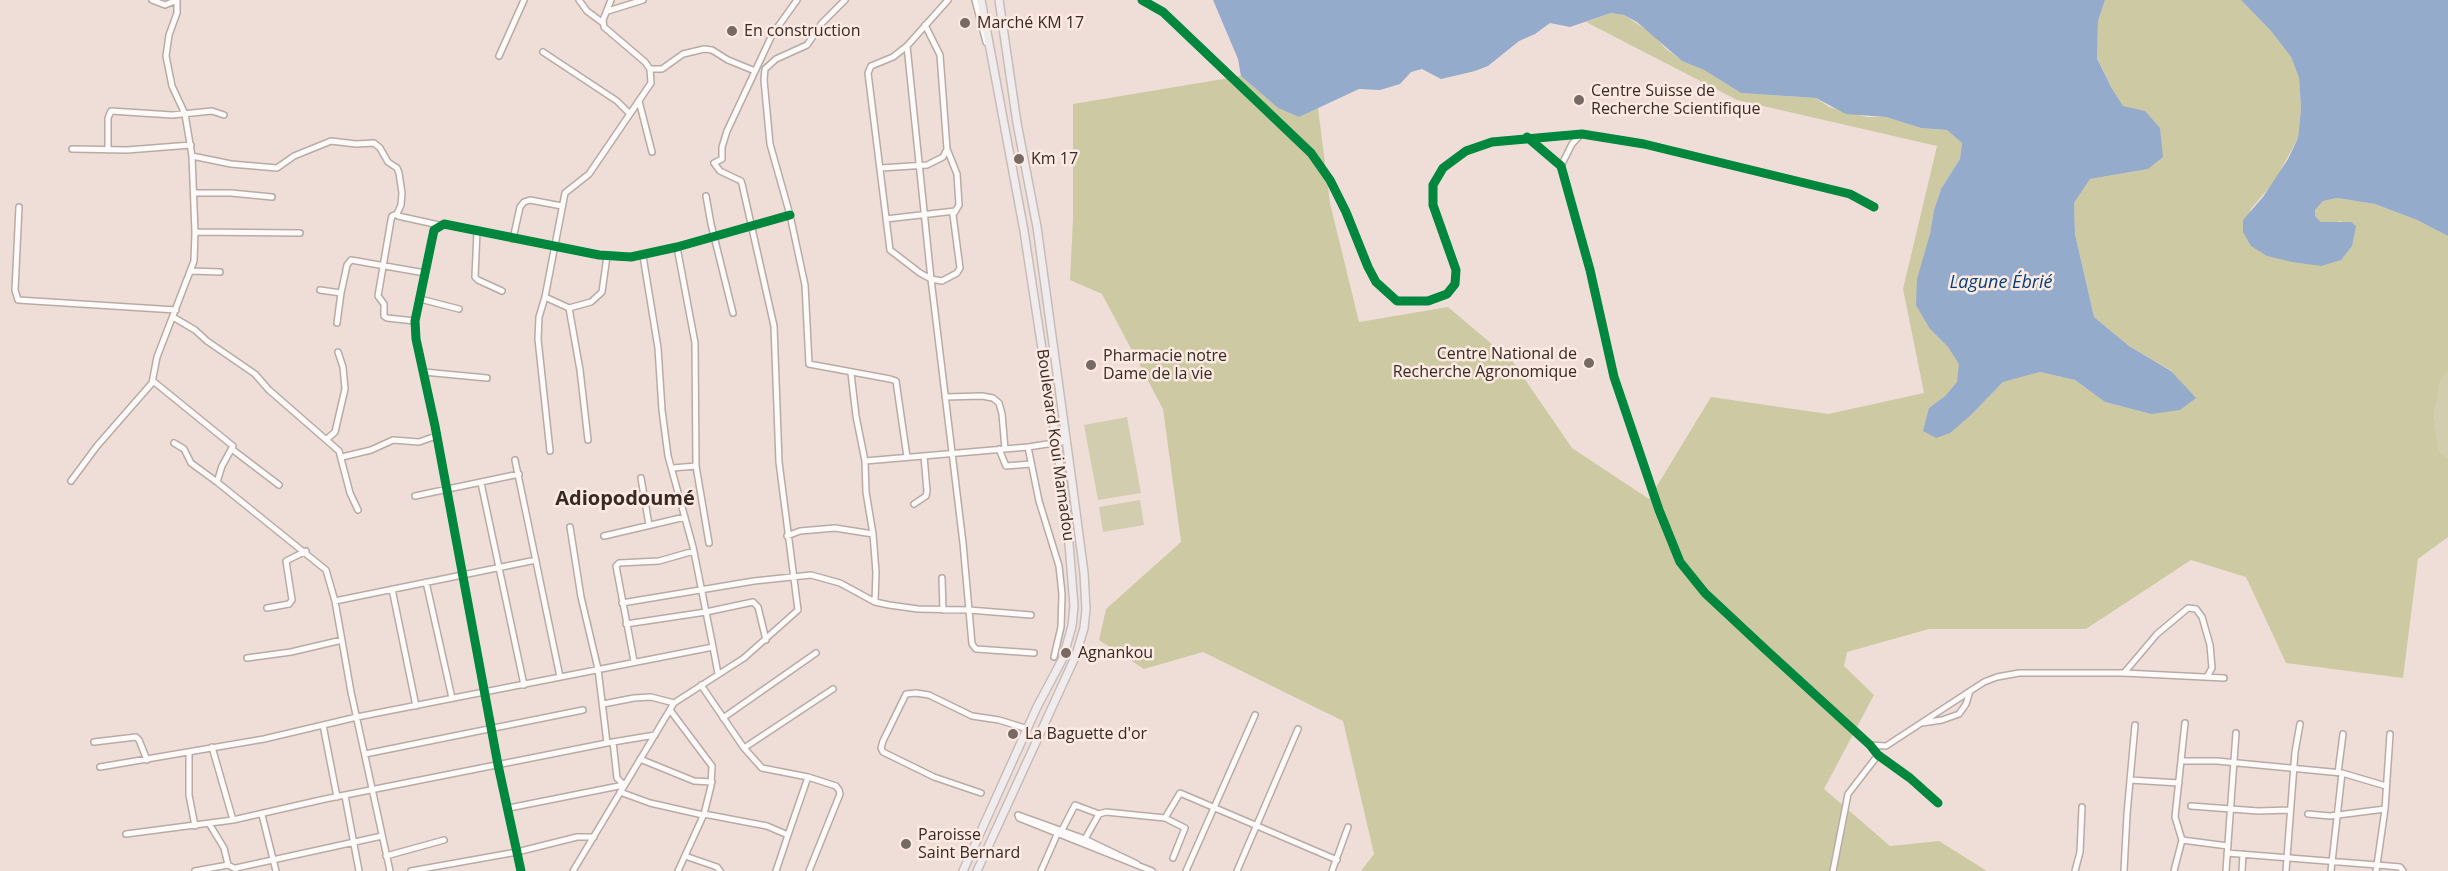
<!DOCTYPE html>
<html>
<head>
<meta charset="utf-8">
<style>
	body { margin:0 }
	canvas { display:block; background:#efded7 }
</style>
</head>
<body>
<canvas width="2448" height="871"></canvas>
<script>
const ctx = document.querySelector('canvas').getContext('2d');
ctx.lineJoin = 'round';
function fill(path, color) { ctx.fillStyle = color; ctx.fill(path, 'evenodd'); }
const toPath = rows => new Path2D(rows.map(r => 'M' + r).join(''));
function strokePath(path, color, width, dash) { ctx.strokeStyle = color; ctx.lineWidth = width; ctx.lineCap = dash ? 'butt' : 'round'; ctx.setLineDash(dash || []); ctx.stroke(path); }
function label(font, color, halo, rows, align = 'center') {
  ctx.font = font + ' "Open Sans",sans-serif'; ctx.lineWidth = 5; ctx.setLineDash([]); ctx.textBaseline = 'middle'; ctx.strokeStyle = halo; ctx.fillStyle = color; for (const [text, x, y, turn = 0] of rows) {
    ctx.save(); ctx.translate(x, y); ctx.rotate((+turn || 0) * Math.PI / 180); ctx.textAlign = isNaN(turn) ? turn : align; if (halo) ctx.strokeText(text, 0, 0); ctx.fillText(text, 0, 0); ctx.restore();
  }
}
const green = toPath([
	[2448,372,2448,458,2439,451,2434,415,2441,379],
	[1127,417,1141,493,1098,500,1084,425],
	[1140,500,1144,525,1103,532,1099,507]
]);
const forest = toPath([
	[2105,0,2241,0,2271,31,2291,57,2299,78,2301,109,2298,138,2274,182,2250,210,2267,256,2321,266,2341,221,2332,223,2321,222,2314,216,2315,210,2323,201,2337,198,2375,204,2417,220,2448,236,2448,372,2441,379,2434,415,2439,451,2448,458,2448,537,2418,559,2403,678,2286,663,2246,577,2191,560,2086,629,1929,629,1847,652,1844,666,1874,695,1824,789,1890,846,1939,841,1987,871,1361,871,1374,854,1343,721,1203,652,1144,669,1099,640,1106,609,1181,542,1163,409,1102,294,1070,280,1073,219,1073,104,1241,76,1278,108,1299,117,1318,108,1330,203,1359,322,1448,307,1513,362,1572,448,1649,499,1711,397,1828,414,1924,393,1903,289,1937,146,1737,100,1586,22,1611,13,1624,15,1653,34,1665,48,1682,61,1704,70,1741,93,1816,98,1829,107,1867,117,1886,117,1921,128,1947,130,1962,143,1960,159,1941,189,1934,210,1930,234,1930,329,1948,347,1960,364,1957,382,1945,396,1929,408,1971,415,2003,382,2040,372,2075,380,2105,402,2151,414,2172,371,2129,346,2094,317,2075,234,2074,203,2090,179,2148,169,2145,111,2123,107,2111,87,2097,57,2098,21]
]);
const water = toPath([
	[1213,0,2105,0,2098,21,2097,58,2111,87,2123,106,2145,111,2160,128,2163,157,2148,169,2090,179,2074,203,2075,234,2094,317,2129,346,2171,371,2196,398,2180,410,2151,414,2105,402,2075,380,2040,372,2003,382,1971,415,1950,433,1936,438,1923,431,1929,408,1945,396,1957,382,1959,364,1948,347,1930,329,1916,305,1917,279,1930,234,1934,210,1941,189,1960,159,1962,143,1947,130,1921,128,1886,117,1846,114,1816,98,1741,93,1704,70,1682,61,1637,22,1624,15,1611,13,1570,27,1550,23,1535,34,1519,41,1488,66,1475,71,1441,79,1422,69,1411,72,1400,84,1380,90,1359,89,1299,117,1278,108,1241,76,1238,59],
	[2241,0,2448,0,2448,236,2417,220,2375,204,2337,198,2323,201,2315,210,2315,216,2321,222,2351,222,2356,226,2352,246,2341,260,2321,266,2292,262,2267,256,2251,246,2243,232,2243,220,2263,197,2288,159,2298,138,2301,109,2299,78,2291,57,2271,31]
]);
const minor = toPath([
	[152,0,165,5,177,0],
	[579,0,587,11,603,23],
	[845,0,822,23,807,45,776,59,765,69,764,80,770,144,790,215,805,285,809,364,890,379,896,381,907,457],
	[975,0,986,42],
	[1142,0,1163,12,1311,153,1330,180,1346,212,1368,267,1376,282,1397,301,1428,301,1447,294,1455,284,1456,270,1433,205,1433,185,1443,168,1466,151,1492,142,1582,134,1644,144,1850,194,1874,207],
	[608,11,643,0],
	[907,46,931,279,963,543,972,644,976,649,1034,653],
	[543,52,617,101,630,114],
	[499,56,524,0],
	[650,69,662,69,683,54,704,49,712,50,728,60,755,71],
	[639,101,652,152],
	[1527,137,1561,166,1590,270,1614,377,1659,510,1680,562,1705,593,1765,649,1870,745,1878,755,1910,778,1938,803],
	[72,149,127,150,191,145],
	[947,149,957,174,959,205,953,215,960,268,957,273,942,281,931,279,920,273,890,250,868,73,871,66,893,57,907,46,948,0],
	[108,150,108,118,111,111,172,115,212,111,224,115],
	[192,156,231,164,277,168,294,156,331,141,356,144,374,143,380,148,388,162,397,168,399,173,402,193,401,205,397,214,398,216,439,225],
	[1561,166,1572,144,1581,134],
	[881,168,927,165,943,157,947,149,940,55,925,25],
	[195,193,231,193,272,197],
	[706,196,711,224,733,313],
	[19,207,15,290,18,300,176,310],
	[397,214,392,216,391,220,378,296,384,304,384,316,387,318,415,321],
	[886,219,955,211],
	[477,231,475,277,478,280,502,291],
	[195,232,300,233],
	[513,239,520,207,524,202,530,200,562,206],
	[677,247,695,343,696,466,709,543],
	[607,256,602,292,591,302,569,308,545,297,565,193,589,174,651,83,650,69,645,62,604,27,603,20,611,0],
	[643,256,658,348,662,410,668,456,693,547,713,647],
	[191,271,220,272],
	[320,290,341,293,337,323],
	[341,293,347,265,351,260,425,273],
	[545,297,539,317,538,339,550,451],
	[420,299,459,309],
	[569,308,580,370,588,440],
	[173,317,195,330,207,341,255,374,269,390,339,451,350,493,358,510],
	[424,372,487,378],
	[851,373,856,416,865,461,866,492,873,534,876,572,875,602],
	[153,381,233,446,222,466,217,482],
	[945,397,982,396,993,398,999,403,1002,414,1005,449],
	[327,439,335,432,345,389,343,367,338,352],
	[174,443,184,449,191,463,217,482,326,570,335,601,351,692,390,871],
	[1028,447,1039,501,1059,566,1062,594,1061,627,1054,657],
	[999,449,1006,466,1031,464],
	[233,450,279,485],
	[342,457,371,450,393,440,419,442,436,436],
	[515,460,560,677],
	[865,461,1028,447,1067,441],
	[673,468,696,466],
	[641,478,649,525],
	[71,481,97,446,152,383,157,357,194,261,195,232,192,156,185,114,172,86,166,56,169,35,177,13,177,0],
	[481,483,524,685],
	[415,496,519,474],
	[914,504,926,496,927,491,924,456],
	[570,527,581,597,598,669,607,743],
	[604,536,685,517],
	[787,536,800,531,835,528,873,534],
	[942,578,943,610],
	[426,582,452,698],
	[392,589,416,706],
	[335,601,536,560],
	[622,603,754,581,811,575,840,583,875,602,889,605,918,609,969,610,1031,615],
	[267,608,289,604,292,600,286,561,306,551],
	[626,624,706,612,753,602,758,607,766,640],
	[247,658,291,652,342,640],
	[634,661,616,566,619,563,659,561,694,551],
	[2124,673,2157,634,2188,608,2196,609,2202,617,2210,645,2212,668,2207,677],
	[701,685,744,748,762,768,808,777,836,786,839,790,840,794,809,871],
	[603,704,634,698,651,697,674,703],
	[670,710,712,766,711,786,704,814],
	[723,718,816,653],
	[1922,723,1942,720,1959,714,1966,704,1970,691],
	[323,725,337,797],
	[2390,734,2385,809,2377,865,2400,867,2403,871],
	[94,742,136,737,139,740,147,760],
	[613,742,617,778,624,785],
	[1870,745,1886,746,1984,682,1997,677,2019,673,2124,673,2224,678],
	[212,747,233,820],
	[744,748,833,689],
	[189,752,189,795,195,826],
	[365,754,583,710],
	[640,759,694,781,712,782],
	[2181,761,2217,761,2342,773,2386,786],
	[100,767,264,739,357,717,713,647,718,674],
	[2338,773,2343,734],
	[2130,780,2179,783],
	[620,792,650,803,703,815],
	[981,793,934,777,883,752,881,748,883,741,906,694,916,693,929,695,972,716,999,720,1028,729],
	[345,796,359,871],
	[2191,806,2258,811,2290,810],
	[509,808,624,785],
	[2308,814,2330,816,2385,809],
	[262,815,276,871],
	[1018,815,1019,818,1152,871],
	[1018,815,1085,839,1137,864],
	[1165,818,1185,828,1173,858],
	[210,825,224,848,228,865],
	[1062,830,1075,805,1099,814],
	[126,834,233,820,325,799,607,743,655,735],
	[788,835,808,777],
	[1085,839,1099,814,1106,812,1165,818,1180,793,1337,860],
	[2182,840,2228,846],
	[2227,853,2377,865,2376,871],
	[386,856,444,840],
	[685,856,717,867,720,871],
	[236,868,382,836],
	[195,871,228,865,236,869],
	[411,871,517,852,577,837,594,837],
	[521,871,498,765,435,426,416,339,415,321,434,230,444,224,599,255,631,257,677,247,790,215],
	[573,871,674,703,744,658,798,610,779,462,774,326,742,184,741,181,720,171,714,163,722,159,722,147,727,131,772,35,797,0],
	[678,871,704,814,767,826,788,835,776,871],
	[1041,871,1059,830],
	[1186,871,1255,715],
	[1237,871,1298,729],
	[1332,871,1348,827],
	[1833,871,1848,794,1878,755],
	[2075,871,2080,852,2082,807],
	[2124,871,2127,814,2135,725],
	[2174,871,2182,840,2175,817,2185,723],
	[2226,871,2236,733],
	[2242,871,2243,854],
	[2286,871,2295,752,2300,724],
	[2331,871,2342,773]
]);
const major = toPath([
	[963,871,1037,707,1063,658,1072,626,1074,606,1066,506,1024,231,981,0],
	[977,871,1076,655,1084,628,1086,609,1084,573,1072,482,1037,227,1017,123,999,0]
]);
const cycleway = toPath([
	[1142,0,1163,12,1311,153,1330,180,1346,212,1368,267,1376,282,1397,301,1428,301,1447,294,1455,284,1456,270,1433,205,1433,185,1443,168,1466,151,1492,142,1582,134,1644,144,1850,194,1874,207],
	[1527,137,1561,166,1590,270,1614,377,1659,510,1680,562,1705,593,1765,649,1870,745,1878,755,1910,778,1938,803],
	[521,871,498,765,435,426,416,339,415,321,434,230,444,224,599,255,631,257,677,247,790,215]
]);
const markers = [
	[965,23,6,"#776963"],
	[732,31,6,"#776963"],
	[1579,100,6,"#776963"],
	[1019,159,6,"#776963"],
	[1589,363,6,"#776963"],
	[1091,365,6,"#776963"],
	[1066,653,6,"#776963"],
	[1013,734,6,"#776963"],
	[906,844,6,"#776963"]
];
const poiNames = [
	["Marché KM 17",977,23],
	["En construction",744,31],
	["Centre Suisse de",1591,91],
	["Recherche Scientifique",1591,109],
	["Km 17",1031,159],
	["Centre National de",1577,354,"right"],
	["Recherche Agronomique",1577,372,"right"],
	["Pharmacie notre",1103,356],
	["Dame de la vie",1103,374],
	["Agnankou",1078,653],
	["La Baguette d'or",1025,734],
	["Paroisse",918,835],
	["Saint Bernard",918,853]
];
const streetNames = [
	["Boulevard Koui Mamadou",1055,445,82]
];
const waterNames = [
	["Lagune Ébrié",2001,283]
];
const quarterNames = [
	["Adiopodoumé",625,499]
];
fill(green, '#d1cdae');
fill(forest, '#cdcaa3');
fill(water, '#94abcb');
strokePath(minor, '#b8aba6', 8);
strokePath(major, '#c6bdb9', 10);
strokePath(minor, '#fdfaf9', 5);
strokePath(major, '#f0ecee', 7);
strokePath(cycleway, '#00873e', 9);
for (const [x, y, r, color] of markers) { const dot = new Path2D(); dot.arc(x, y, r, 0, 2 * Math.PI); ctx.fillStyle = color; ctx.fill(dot); strokePath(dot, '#fdeae2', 2); }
label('16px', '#362a25', '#fdeae2', poiNames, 'left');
label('16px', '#362a25', '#fdeae2', streetNames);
label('italic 18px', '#043f7b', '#fdeae2', waterNames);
label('bold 20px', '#362a25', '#fdeae2', quarterNames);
</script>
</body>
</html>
